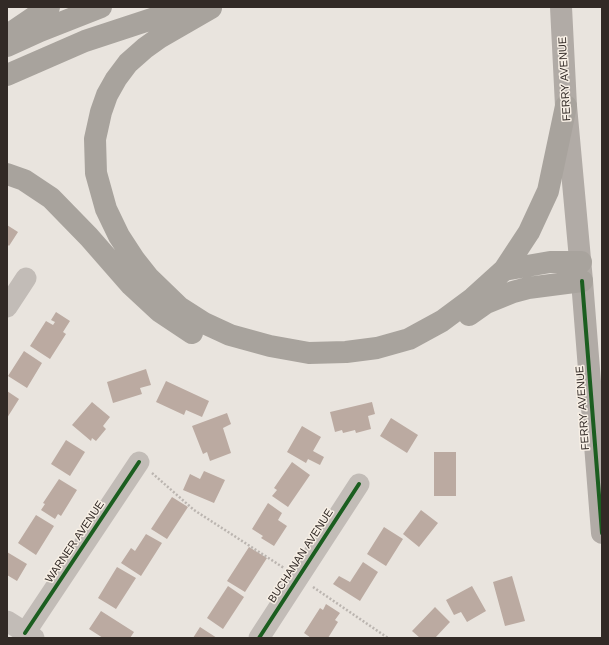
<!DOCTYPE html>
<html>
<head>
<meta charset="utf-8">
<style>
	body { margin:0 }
	#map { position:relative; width:609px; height:645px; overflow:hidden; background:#e9e4de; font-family:Helvetica,sans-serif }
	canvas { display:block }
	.frame { position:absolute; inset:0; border:8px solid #322a26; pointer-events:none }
</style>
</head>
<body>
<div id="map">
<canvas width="609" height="645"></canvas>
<div class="frame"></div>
</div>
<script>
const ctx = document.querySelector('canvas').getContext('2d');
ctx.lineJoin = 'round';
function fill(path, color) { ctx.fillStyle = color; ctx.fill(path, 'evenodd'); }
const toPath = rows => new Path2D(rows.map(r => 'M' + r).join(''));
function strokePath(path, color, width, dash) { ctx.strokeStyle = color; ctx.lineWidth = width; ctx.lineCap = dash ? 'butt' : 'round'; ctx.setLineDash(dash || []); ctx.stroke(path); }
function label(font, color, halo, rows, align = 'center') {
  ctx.font = font + ' Helvetica,sans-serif'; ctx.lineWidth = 3; ctx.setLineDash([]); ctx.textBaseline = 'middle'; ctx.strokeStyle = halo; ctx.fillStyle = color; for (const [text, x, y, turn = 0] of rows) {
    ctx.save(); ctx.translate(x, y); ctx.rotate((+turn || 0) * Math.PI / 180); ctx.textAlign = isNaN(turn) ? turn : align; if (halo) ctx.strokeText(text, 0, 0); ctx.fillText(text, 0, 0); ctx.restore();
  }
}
const building = toPath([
	[7,225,18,232,9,246,7,244],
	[56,312,70,321,63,332,66,334,50,359,30,346,46,321,53,325,55,322,51,320],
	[24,351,42,363,27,388,8,376],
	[146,369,151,385,140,388,142,394,113,403,107,382],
	[166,381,209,401,202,417,186,410,184,415,156,402],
	[7,391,19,399,7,418],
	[92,402,110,417,103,426,106,429,96,441,92,438,91,441,72,425],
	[372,402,375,414,368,416,371,429,356,433,355,430,343,433,342,430,335,432,330,412],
	[227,413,231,424,223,428,231,453,210,461,207,452,203,454,192,426],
	[391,418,418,435,407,453,380,436],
	[302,426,321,437,313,451,324,457,320,465,308,459,306,463,287,452],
	[66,440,85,452,70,476,51,464],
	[434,452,456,452,456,496,434,496],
	[292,462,310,475,288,507,272,496,277,490,274,488],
	[204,471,225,480,214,503,183,490,190,474,200,479],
	[59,479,77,490,61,516,58,514,55,519,41,510,45,504,43,503],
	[172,497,188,507,167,539,151,529],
	[268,503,282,513,278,520,287,526,274,546,261,538,263,536,252,529],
	[421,510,438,523,419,547,403,534],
	[36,515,54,526,36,555,18,543],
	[384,527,403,539,386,566,367,554],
	[146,534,162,543,141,576,121,563,131,548,135,551],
	[249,547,267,558,245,592,227,581],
	[7,552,27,564,17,581,7,575],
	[363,562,378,572,360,601,333,584,339,576,350,582],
	[117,567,136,578,116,609,98,598],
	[512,576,525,621,505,626,493,582],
	[228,586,244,597,223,629,207,618],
	[472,586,486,611,467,622,461,612,454,615,446,600],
	[326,604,340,613,335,620,338,622,328,638,311,638,304,633,320,608,323,610],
	[435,607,450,622,435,638,420,638,412,631],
	[101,611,134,632,130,638,103,638,89,629],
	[200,627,217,638,193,638]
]);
const path = toPath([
	[152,473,194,510,284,568],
	[313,587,388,638]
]);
const minor = toPath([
	[7,307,26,278],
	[7,621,34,638],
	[25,633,139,462],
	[259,638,359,484]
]);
const major = toPath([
	[561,7,566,106,582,281,602,533]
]);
const highway = toPath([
	[211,8,159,38,145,48,128,63,116,79,107,95,101,112,95,139,96,173,106,209,119,236,134,259,149,278,179,307,204,323,230,335,270,346,309,353,346,352,377,348,409,339,442,321,473,298,504,270,529,232,548,191,566,106],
	[12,32,49,7],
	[7,46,40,31,101,7],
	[7,75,85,41,158,17,198,10],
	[7,174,24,180,51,198,89,237,131,285,159,311,192,333],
	[504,270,550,262,581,262],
	[469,315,486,303,513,292,528,288,582,281]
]);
const cycleway = toPath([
	[582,281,602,533],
	[25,633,139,462],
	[259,638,359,484]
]);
const streetNames = [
	["FERRY AVENUE",565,79,-93],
	["FERRY AVENUE",583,408,-94],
	["WARNER AVENUE",75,542,-56],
	["BUCHANAN AVENUE",301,556,-57]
];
fill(building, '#bbaaa1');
strokePath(path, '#bbb5b0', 2.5, [2, 2]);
strokePath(minor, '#c2bcb7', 21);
strokePath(major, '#b1aba6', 22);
strokePath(highway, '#a8a39d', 22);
strokePath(cycleway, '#1b5e20', 4);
label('11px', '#322a26', '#f7efe5', streetNames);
</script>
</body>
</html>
